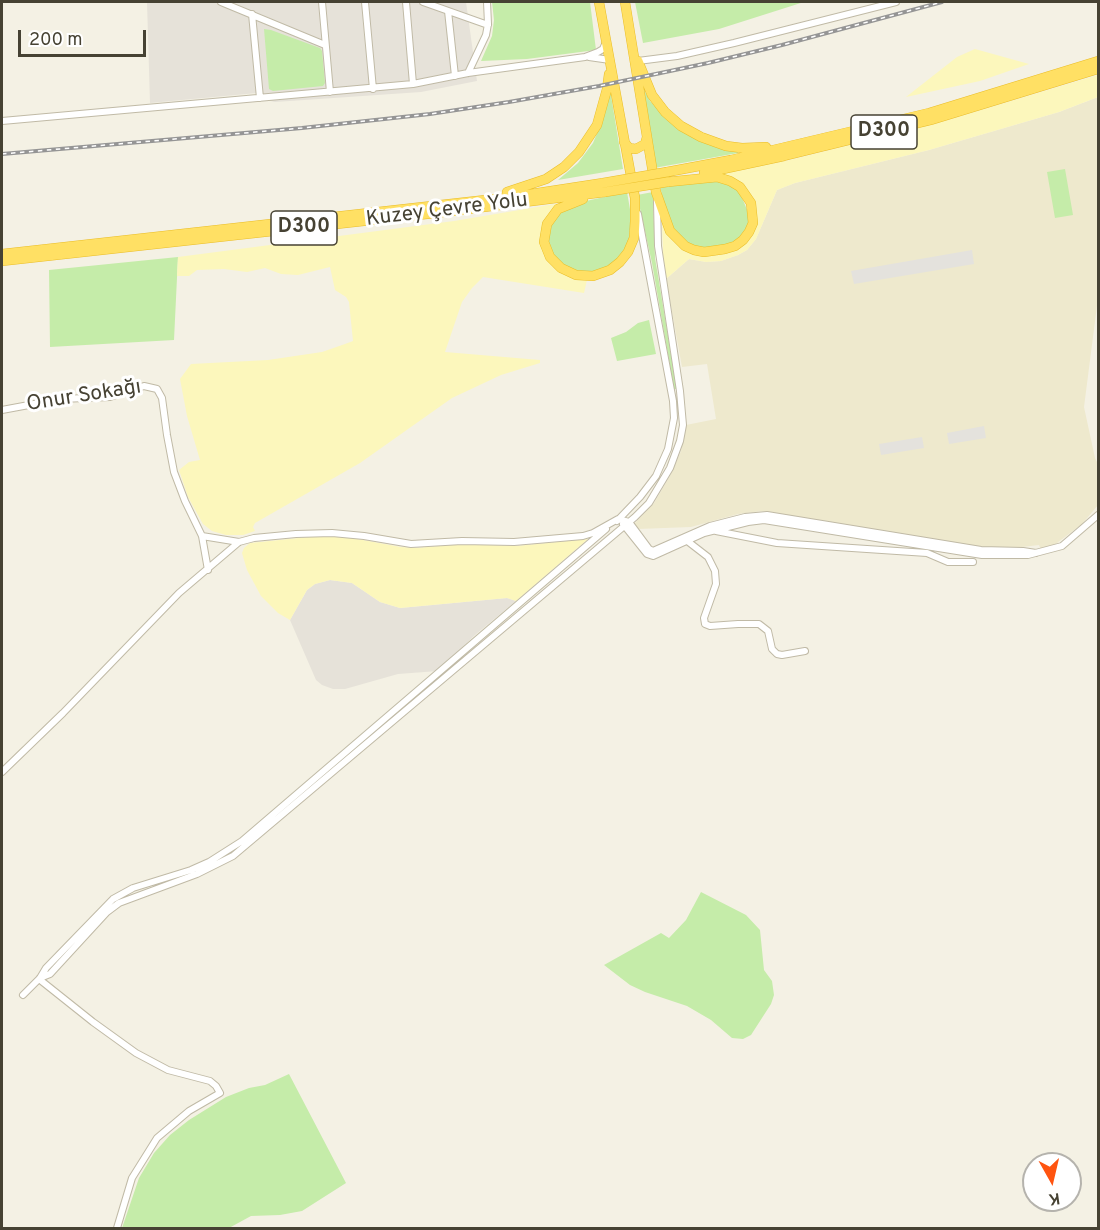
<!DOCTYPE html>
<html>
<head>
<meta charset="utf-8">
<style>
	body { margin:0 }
	#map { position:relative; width:1100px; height:1230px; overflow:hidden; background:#f4f1e4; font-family:Overpass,sans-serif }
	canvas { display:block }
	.frame { position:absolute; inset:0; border:3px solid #464233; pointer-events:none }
	.north { position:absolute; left:1022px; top:1152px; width:60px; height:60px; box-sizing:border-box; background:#fff; border:2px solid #b5b3ad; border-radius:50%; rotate:172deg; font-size:16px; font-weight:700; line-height:24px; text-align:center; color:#464233 }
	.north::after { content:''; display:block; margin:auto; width:21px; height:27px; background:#ff5410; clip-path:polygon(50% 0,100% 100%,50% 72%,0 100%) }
	.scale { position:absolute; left:18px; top:30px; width:128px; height:27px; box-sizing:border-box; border:3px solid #464233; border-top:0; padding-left:8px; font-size:18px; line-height:21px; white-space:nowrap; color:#464233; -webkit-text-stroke:4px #fff; paint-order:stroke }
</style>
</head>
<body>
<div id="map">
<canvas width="1100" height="1230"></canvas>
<div class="frame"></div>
<div class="north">K</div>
<div class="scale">200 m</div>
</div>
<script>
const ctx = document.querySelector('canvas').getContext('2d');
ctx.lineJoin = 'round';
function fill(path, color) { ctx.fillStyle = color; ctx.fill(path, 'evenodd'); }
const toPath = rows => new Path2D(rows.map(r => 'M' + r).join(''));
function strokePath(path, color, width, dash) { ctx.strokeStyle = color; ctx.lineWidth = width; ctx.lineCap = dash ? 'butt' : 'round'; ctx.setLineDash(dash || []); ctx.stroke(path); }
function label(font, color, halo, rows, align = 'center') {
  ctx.font = font + ' Overpass,sans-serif'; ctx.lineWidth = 6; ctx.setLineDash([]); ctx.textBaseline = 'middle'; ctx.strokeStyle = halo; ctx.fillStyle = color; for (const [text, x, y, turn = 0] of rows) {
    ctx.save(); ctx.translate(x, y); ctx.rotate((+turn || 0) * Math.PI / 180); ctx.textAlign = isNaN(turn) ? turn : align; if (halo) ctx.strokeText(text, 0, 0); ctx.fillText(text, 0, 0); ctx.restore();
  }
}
const industrial = toPath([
	[147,2,466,2,477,81,421,92,275,102,266,100,257,93,150,103],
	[330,580,352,583,380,602,400,608,507,598,516,601,475,635,438,671,398,674,345,689,333,689,322,685,316,680,290,620,307,590,315,584]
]);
const education = toPath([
	[1098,97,1098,298,1084,407,1095,458,1098,464,1098,505,1082,524,1053,546,1041,550,1039,545,1014,548,983,547,763,511,738,514,691,527,638,529,634,524,654,503,671,474,681,451,686,425,716,419,707,364,682,367,666,279,689,259,706,262,721,261,738,255,747,250,756,239,777,190,795,183,929,150,1059,112]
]);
const green = toPath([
	[492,2,590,2,596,50,527,59,481,61,492,36,494,20],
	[635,2,804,2,719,29,643,43],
	[264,29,271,30,320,48,322,51,325,83,323,86,273,91,269,89],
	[642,86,650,101,671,123,738,151,738,153,654,168],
	[610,89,623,169,558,180,578,163,593,143,601,124],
	[1065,169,1073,215,1055,218,1047,172],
	[719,181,735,188,740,193,748,212,748,226,738,241,719,248,698,248,682,240,668,222,660,186],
	[627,192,631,215,629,243,623,254,609,268,583,274,555,261,546,235,555,215,577,203],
	[653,192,655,258,677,389,674,389,652,263,637,195],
	[178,257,174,340,50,347,49,270],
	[649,320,656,354,617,361,611,338,626,332,638,323],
	[701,892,746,915,760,930,764,970,772,981,774,995,771,1004,751,1035,743,1039,732,1038,711,1020,687,1006,645,992,630,985,604,965,661,933,669,938,686,920],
	[289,1074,346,1183,302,1211,280,1215,251,1216,229,1228,122,1228,139,1178,154,1153,170,1135,189,1120,226,1097,249,1088,265,1085]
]);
const sand = toPath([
	[975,49,1029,64,980,81,906,97,957,57],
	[1098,75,1098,97,1059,112,929,150,795,183,777,190,756,239,747,250,738,255,721,261,706,262,689,259,666,279,663,255,662,220,701,255,711,256,730,252,757,219,756,205,722,173,790,160,937,123],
	[567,202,549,216,547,260,552,266,563,273,587,280,584,293,483,277,472,288,462,302,445,352,540,360,540,363,501,375,452,398,360,463,255,523,253,527,255,531,243,535,226,535,212,531,203,524,188,497,179,470,189,462,200,460,187,416,180,379,191,364,268,360,322,352,345,344,353,341,349,302,346,297,335,290,330,267,298,275,281,274,265,268,247,272,224,269,197,270,189,276,177,276,178,257,454,221],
	[318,536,352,538,401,547,416,548,462,544,516,546,588,539,516,601,507,598,400,608,380,602,352,583,330,580,315,584,307,590,290,620,278,613,261,596,247,570,242,553,244,548,250,543]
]);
const parking = toPath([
	[972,250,974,264,854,284,851,271],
	[984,426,986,438,949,444,947,433],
	[922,437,924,448,881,455,879,444]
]);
const minor = toPath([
	[221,2,325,45],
	[322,2,330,92],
	[365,2,373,89],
	[406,2,413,84],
	[423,2,488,25],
	[448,11,455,76],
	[252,14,260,98],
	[589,57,610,60],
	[638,61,677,56,734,43,896,2],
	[468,73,486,35,488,24,487,2],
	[2,121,413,84,468,73,585,57,598,52,603,49,606,42],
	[2,410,61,399,110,397,144,386,157,389,162,398,167,435,174,472,185,501,202,536,208,570],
	[617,521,640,497,656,476,668,449,674,418,673,401,638,214],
	[623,524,647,554,653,556,704,533,748,522,764,520,982,555,1028,555,1062,546,1098,515],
	[716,531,777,543,927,553,948,562,973,562],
	[202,536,239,542],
	[686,540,708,557,715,571,716,584,704,618,705,624,710,626,738,624,759,624,768,631,772,649,777,654,782,655,805,651],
	[2,772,63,713,179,593,239,542,254,538,296,534,332,533,364,536,411,544,462,541,514,542,583,536,593,533,618,519,629,522,649,549,653,551,710,526,745,517,767,515,981,550,1023,551,1036,553],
	[40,978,50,974,107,912,119,903,197,874,233,856,635,517,649,503,670,468,680,441,683,425,680,391,658,246,657,202],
	[39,979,93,1022,136,1053,168,1070,210,1081,216,1086,220,1093,189,1111,157,1138,132,1178,117,1228],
	[23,995,40,978,46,968,113,899,133,888,191,870,209,862,242,841,606,529]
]);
const highway = toPath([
	[625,2,656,192,670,231,685,246,694,250,704,252,725,249,735,246,743,240,749,232,753,223,751,203,740,187,730,181,717,177,667,182],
	[638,61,652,95,665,112,681,126,701,137,726,146,742,148,766,147],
	[624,142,629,148,636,149,645,144,647,137],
	[667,172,731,160,929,113,1098,61],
	[704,173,784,156,931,120,1098,69],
	[507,192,546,179,564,167,579,152,597,125,607,89,609,74],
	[583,199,558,209,547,224,544,242,550,257,561,268,576,275,593,276,610,270,620,262,628,252,634,238,635,221,635,198,599,2],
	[2,254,512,197,603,183],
	[2,261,436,213,605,192]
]);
const rail = toPath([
	[2,154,302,128,430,114,509,102,599,86,708,63,782,45,942,2]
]);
const highwayBridge = toPath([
	[603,183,667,172],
	[605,192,667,182]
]);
const shields = [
	[884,132,66],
	[304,228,66]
];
const shieldNames = [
	["D300",884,132],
	["D300",304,228]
];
const streetNames = [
	["Kuzey Çevre Yolu",447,211,-7],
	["Onur Sokağı",84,397,-9]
];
fill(industrial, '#e6e2d9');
fill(education, '#eee9cd');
fill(green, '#c5eca9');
fill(sand, '#fcf7bc');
fill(parking, '#e4e2dd');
strokePath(minor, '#c0baa6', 8);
strokePath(highway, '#eabd28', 10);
strokePath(minor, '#fff', 6);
strokePath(highway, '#ffe064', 9);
strokePath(rail, '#959595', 4);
strokePath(rail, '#fff', 1.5, [4.5]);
strokePath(highwayBridge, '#eabd28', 10, []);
strokePath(highwayBridge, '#ffe064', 9);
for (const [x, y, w] of shields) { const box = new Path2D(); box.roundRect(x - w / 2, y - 17, w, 34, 4.5); ctx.fillStyle = '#fff'; ctx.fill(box); strokePath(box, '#464233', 1.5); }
label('bold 20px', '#464233', null, shieldNames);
label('21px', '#464233', '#fff', streetNames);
</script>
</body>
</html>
